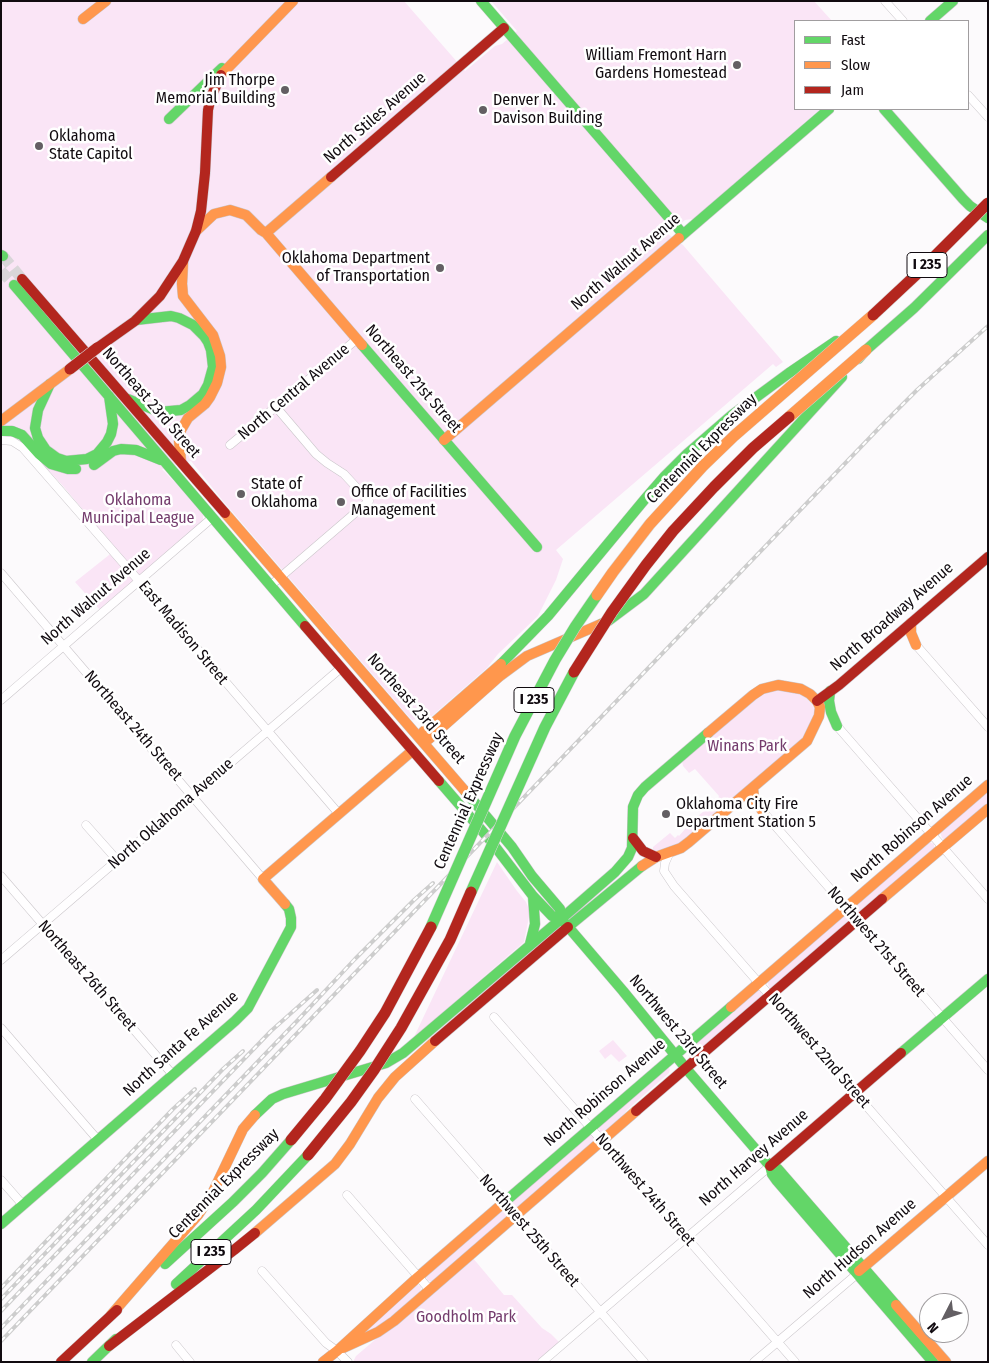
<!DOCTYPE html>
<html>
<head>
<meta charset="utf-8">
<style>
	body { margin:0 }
	#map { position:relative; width:989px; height:1363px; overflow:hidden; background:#fcfafc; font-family:"Fira Sans Condensed",sans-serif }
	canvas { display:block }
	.frame { position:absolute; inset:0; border:2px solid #110b10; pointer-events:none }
	.legend { position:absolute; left:794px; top:20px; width:175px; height:90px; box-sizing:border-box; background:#fff; border:1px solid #a09d9f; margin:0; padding:6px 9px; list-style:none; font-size:15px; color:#110b10 }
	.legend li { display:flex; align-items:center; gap:10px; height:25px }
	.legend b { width:25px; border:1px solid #a09d9f }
	.north { position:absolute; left:919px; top:1293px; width:50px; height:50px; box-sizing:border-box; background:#fff; border:1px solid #a09d9f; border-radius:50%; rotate:229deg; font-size:14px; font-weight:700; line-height:20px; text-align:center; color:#110b10 }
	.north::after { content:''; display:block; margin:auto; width:18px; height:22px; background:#635f63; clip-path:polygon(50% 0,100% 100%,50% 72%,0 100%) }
</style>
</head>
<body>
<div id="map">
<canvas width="989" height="1363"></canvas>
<div class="frame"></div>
<ul class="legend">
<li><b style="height:6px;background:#63d668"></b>Fast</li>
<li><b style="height:6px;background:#ff974d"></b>Slow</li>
<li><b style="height:6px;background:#b3261e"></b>Jam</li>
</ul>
<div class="north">N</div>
</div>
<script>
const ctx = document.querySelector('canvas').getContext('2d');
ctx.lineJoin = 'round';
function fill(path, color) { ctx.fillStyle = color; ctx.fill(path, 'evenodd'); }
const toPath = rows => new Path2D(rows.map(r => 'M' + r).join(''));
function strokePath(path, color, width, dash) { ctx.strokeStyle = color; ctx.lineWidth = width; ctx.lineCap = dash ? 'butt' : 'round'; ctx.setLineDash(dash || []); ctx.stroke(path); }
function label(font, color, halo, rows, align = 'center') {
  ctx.font = font + ' "Fira Sans Condensed",sans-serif'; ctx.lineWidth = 5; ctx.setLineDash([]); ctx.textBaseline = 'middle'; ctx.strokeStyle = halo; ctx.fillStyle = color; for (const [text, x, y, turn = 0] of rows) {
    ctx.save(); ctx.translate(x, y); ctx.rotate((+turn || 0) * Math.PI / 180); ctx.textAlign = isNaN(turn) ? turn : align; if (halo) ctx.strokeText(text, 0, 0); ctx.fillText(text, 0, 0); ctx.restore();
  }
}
const green = toPath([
	[1,1,404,1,465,71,495,46,502,44,517,31,491,1,814,1,832,21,795,21,795,109,820,109,693,219,685,220,668,234,683,245,783,362,776,367,773,364,556,550,563,559,556,580,538,616,498,654,487,668,425,722,421,721,419,719,412,720,409,717,223,501,191,461,162,469,182,490,203,515,203,519,202,522,100,610,75,582,109,555,115,548,63,486,20,440,8,435,1,435],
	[777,690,798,693,806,698,814,707,815,714,804,738,684,842,656,852,653,849,653,847,670,833,675,838,678,835,679,836,693,820,719,799,718,798,719,796,695,769,689,773,683,766,682,761,760,695],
	[988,790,988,805,945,840,942,838,940,832],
	[929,842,934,844,934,850,861,913,857,912,855,910,855,906],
	[497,862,517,891,526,902,530,912,524,942,414,1037],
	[845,915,849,917,850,921,771,988,769,987,767,981],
	[758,990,761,992,762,996,690,1058,689,1057,688,1054,692,1047,733,1013,739,1004],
	[613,1040,627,1056,619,1062,611,1054,605,1059,599,1051],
	[667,1067,670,1069,669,1073,627,1110,622,1117,603,1133,600,1132,599,1127],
	[590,1135,593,1137,594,1140,592,1143,520,1206,517,1207,514,1206,512,1203,513,1200],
	[502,1210,506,1212,507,1214,506,1218,432,1282,427,1280,426,1276],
	[472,1257,504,1295,512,1295,542,1328,551,1334,559,1342,536,1362,353,1362,356,1356],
	[417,1284,421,1287,420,1292,388,1319,368,1333,356,1335]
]);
const primaryTunnel = toPath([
	[3,256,22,279],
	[1,271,14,285]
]);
const street = toPath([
	[885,1,903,21],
	[968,95,988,117],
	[1,440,12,441,23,448,139,581,339,814],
	[230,445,357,339],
	[1,573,263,879],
	[270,586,369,501,344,474,327,463,316,454,276,407],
	[916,645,988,727],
	[1,700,212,518],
	[837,726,988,899],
	[764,813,988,1070],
	[86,825,118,861],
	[670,852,665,863,664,871,674,886,988,1245],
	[1,876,173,1075],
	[1,960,341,668],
	[494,1017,795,1362],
	[1,1028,98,1140],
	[415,1099,644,1362],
	[1,1180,23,1205],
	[347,1195,429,1289],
	[262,1271,326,1343,337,1351,348,1362],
	[176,1345,190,1362],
	[542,1362,770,1166],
	[754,1362,857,1274]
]);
const fast = toPath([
	[481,1,683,234],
	[930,21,953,1],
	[884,109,963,199,970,206,988,218],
	[169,119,222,68],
	[679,238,829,109],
	[1,255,3,256],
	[14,285,305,626],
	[362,345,537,547],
	[858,359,866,350,914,308,988,235],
	[50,384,38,410,35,428,38,438,46,450,57,458,66,461,87,459,97,454,107,442,111,434,113,424,109,396],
	[128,399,159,412,181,410,190,405,203,394,208,385,213,367,211,350,208,342,204,336,193,325,179,318,171,316,136,320],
	[1,431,12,431,22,435,39,454,51,464,68,469,76,469],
	[94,465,113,451,121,449,136,450,161,460],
	[601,624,608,621,644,594,842,377],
	[501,664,548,616,645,499,664,477,687,454,732,415,789,373,836,341],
	[830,691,829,701,831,712,837,726],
	[439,781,490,840,533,896,552,916,561,919],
	[465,791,512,847,532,876,560,909,561,919],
	[561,919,615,872,628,857,632,848,633,807,638,795,645,787,708,733],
	[564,922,623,991,689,1072,770,1166,778,1169,896,1305],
	[568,927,642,866],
	[530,944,535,924,533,896],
	[901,1053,988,979],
	[255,1115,272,1099,283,1094,386,1063,403,1053,561,919],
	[770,1166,772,1174,777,1181,933,1362],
	[501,1205,731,1007],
	[1,1224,235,1021,248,1008,291,927,291,918,289,909,285,904],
	[165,1264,233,1202,262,1173,291,1140],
	[176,1284,256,1210,308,1155],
	[92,1362,116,1339]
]);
const slow = toPath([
	[83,19,106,1],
	[221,75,293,1],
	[331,177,266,233,362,345],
	[196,231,214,214,230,210,246,215,261,230,266,233],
	[1,421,70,369],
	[444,440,679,238],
	[181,461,179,441,181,430,188,418,205,404,210,397,217,383,221,367,220,356,213,335,183,296,182,284,183,263],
	[225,513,465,791],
	[911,623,911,633,916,645],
	[501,664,423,732,422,741,429,739,500,676,527,656,601,624],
	[753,788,754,800,764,813],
	[642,866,656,857,681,848,689,842,807,741,819,716,820,707,817,701,810,694,801,689,778,685,762,689,753,695,708,733],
	[882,899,988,809],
	[285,904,263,879,412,751],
	[731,1007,988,785],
	[255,1233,335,1164,350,1144,378,1098,395,1077,435,1041],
	[859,1271,988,1161],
	[896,1305,946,1362],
	[111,1315,198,1215,212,1194,243,1129,255,1115],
	[343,1348,378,1332,394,1321,636,1111],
	[323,1362,337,1351,418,1277,501,1205]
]);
const jam = toPath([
	[331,177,504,28],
	[22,279,225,513],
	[97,348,135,321,160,296,183,261,196,231,201,211,205,173,208,110,211,97,221,75],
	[305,626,439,781],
	[817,701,839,685,988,557],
	[633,838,643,851,656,857],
	[435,1041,568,927],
	[636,1111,882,899],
	[770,1166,901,1053],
	[109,1346,234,1250,255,1233],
	[61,1362,117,1310]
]);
const rail = toPath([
	[1,1288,173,1109,195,1089],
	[1,1299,223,1069,243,1051],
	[1,1311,271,1031,317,990],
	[1,1328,297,1021,355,959,414,900,433,883],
	[1,1341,881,426,917,390,988,326]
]);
const fastBridge = toPath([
	[471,892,545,727,574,672],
	[431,927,515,736,555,660,575,627,597,595]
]);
const slowBridge = toPath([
	[789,417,866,350],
	[597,595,613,572,650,524,703,466,734,436,873,315]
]);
const jamBridge = toPath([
	[873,315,918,273,988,203],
	[70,369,97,348],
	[574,672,612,612,646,565,673,531,714,487,753,448,789,417],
	[291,1140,325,1099,360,1051,385,1013,431,927],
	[308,1155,351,1102,374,1070,401,1028,450,940,471,892]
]);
const markers = [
	[737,65,5,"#635f63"],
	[285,90,5,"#635f63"],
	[483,110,5,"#635f63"],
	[39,146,5,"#635f63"],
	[440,268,5,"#635f63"],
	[241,494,5,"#635f63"],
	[341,502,5,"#635f63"],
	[666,814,5,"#635f63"]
];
const shields = [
	[927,265,40],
	[534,700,40],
	[211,1252,40]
];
const shieldNames = [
	["I 235",927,265],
	["I 235",534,700],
	["I 235",211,1252]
];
const poiNames = [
	["William Fremont Harn",727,56,"right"],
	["Gardens Homestead",727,74,"right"],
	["Jim Thorpe",275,81,"right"],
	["Memorial Building",275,99,"right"],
	["Denver N.",493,101],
	["Davison Building",493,119],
	["Oklahoma",49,137],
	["State Capitol",49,155],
	["Oklahoma Department",430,259,"right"],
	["of Transportation",430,277,"right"],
	["State of",251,485],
	["Oklahoma",251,503],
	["Office of Facilities",351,493],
	["Management",351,511],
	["Oklahoma City Fire",676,805],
	["Department Station 5",676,823]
];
const streetNames = [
	["North Stiles Avenue",375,118,-41],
	["North Walnut Avenue",626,262,-41],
	["Northeast 21st Street",413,379,49],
	["North Central Avenue",294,392,-40],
	["Northeast 23rd Street",151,403,49],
	["Centennial Expressway",702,449,-45],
	["North Walnut Avenue",96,597,-41],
	["North Broadway Avenue",892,617,-41],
	["East Madison Street",183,633,50],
	["Northeast 23rd Street",416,709,49],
	["Northeast 24th Street",133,726,49],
	["Centennial Expressway",469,801,-66],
	["North Oklahoma Avenue",171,814,-41],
	["North Robinson Avenue",912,829,-41],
	["Northwest 21st Street",876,942,49],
	["Northeast 26th Street",87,976,49],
	["Northwest 23rd Street",678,1032,50],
	["North Santa Fe Avenue",181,1044,-42],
	["Northwest 22nd Street",819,1051,49],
	["North Robinson Avenue",605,1093,-41],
	["North Harvey Avenue",754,1158,-41],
	["Centennial Expressway",224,1184,-45],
	["Northwest 24th Street",645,1190,49],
	["Northwest 25th Street",529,1231,49],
	["North Hudson Avenue",860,1249,-41]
];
const parkNames = [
	["Oklahoma",138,501],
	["Municipal League",138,519],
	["Winans Park",747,747],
	["Goodholm Park",466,1318]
];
fill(green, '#fae5f6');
strokePath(primaryTunnel, '#d9d6d9', 11, [11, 5.5]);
strokePath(street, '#cac6ca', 9);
strokePath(fast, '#cac6ca', 11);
strokePath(slow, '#cac6ca', 11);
strokePath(jam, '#cac6ca', 11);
strokePath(street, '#fffeff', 8);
strokePath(fast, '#63d668', 10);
strokePath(slow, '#ff974d', 10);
strokePath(jam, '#b3261e', 10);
strokePath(rail, '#cdcdcd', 4);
strokePath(rail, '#fff', 2, [5.5]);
strokePath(fastBridge, '#d8d6d8', 12, []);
strokePath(slowBridge, '#d8d6d8', 12, []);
strokePath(jamBridge, '#d8d6d8', 12, []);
strokePath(fastBridge, '#63d668', 11);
strokePath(slowBridge, '#ff974d', 11);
strokePath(jamBridge, '#b3261e', 11);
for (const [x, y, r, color] of markers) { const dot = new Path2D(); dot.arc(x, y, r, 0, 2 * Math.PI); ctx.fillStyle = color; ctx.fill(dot); strokePath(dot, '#fff', 2); }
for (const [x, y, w] of shields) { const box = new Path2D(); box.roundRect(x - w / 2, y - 12.5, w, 25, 4); ctx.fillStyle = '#fff'; ctx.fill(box); strokePath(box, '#110b10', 1); }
label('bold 15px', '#110b10', null, shieldNames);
label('16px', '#110b10', '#fff', poiNames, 'left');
label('16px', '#110b10', '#fff', streetNames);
label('16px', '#743c6d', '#fff', parkNames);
</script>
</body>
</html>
